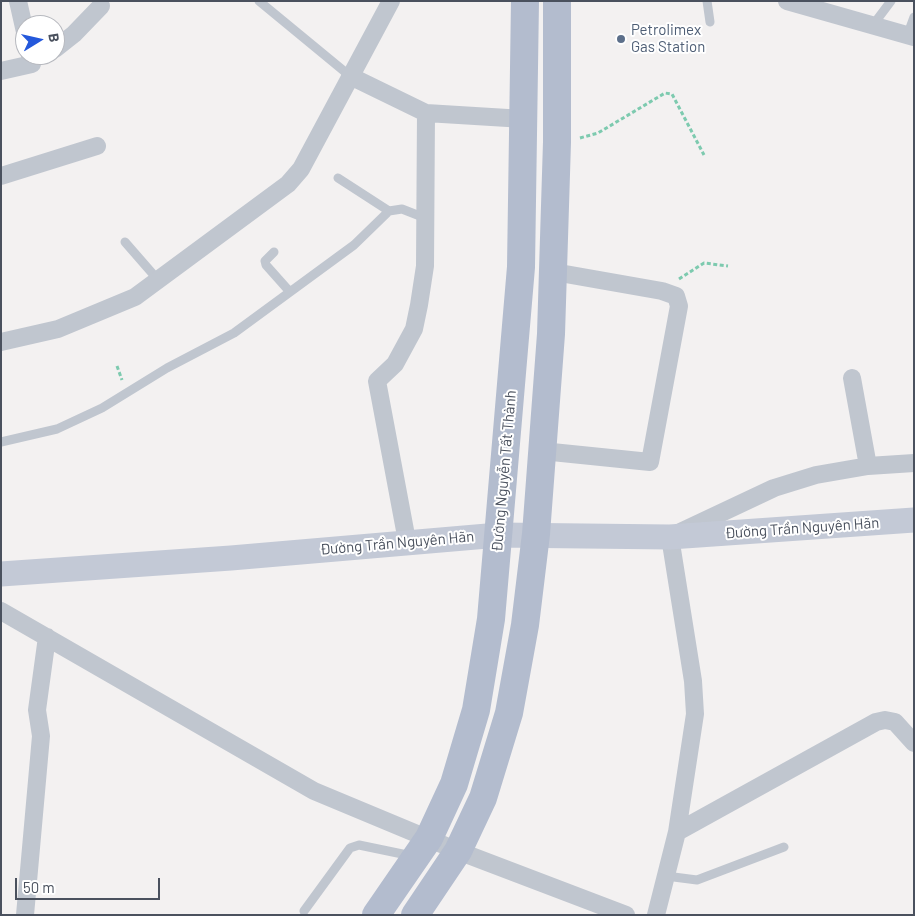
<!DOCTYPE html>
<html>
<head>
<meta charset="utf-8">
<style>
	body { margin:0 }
	#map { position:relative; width:915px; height:916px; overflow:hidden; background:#f3f1f1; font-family:Barlow,sans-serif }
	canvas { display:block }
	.frame { position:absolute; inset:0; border:2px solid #4a515e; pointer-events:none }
	.north { position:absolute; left:15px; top:15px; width:50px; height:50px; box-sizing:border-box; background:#fff; border:1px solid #b7b9bf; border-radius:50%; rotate:81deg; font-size:14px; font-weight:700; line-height:20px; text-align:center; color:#4a515e }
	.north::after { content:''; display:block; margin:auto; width:18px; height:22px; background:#2458db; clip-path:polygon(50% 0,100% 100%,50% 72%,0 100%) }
	.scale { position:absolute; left:15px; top:878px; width:145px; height:22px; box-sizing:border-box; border:2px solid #4a515e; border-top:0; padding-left:6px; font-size:15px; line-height:18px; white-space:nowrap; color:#4a515e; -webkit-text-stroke:4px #fff; paint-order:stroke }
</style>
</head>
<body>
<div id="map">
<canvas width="915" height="916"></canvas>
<div class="frame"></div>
<div class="north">B</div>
<div class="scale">50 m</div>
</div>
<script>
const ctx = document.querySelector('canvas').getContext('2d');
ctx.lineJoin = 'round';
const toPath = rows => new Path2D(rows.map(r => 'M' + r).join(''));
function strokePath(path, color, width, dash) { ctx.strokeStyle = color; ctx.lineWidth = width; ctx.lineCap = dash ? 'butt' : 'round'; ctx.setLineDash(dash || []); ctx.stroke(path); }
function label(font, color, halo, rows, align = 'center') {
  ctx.font = font + ' Barlow,sans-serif'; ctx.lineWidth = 4; ctx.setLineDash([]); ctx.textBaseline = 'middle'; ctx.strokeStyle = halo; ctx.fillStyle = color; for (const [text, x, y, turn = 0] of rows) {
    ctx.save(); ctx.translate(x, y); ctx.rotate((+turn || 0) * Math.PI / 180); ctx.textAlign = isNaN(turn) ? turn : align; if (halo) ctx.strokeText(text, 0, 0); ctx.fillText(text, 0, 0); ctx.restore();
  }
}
const path = toPath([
	[580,138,598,133,665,93,672,94,704,155],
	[679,279,704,263,728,266],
	[117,366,122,380]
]);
const lane = toPath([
	[259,1,350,76],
	[707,1,710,22],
	[873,25,891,1],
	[907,36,914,17],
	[338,178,389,211],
	[125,242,159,281],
	[274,252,265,261,266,265,290,292],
	[1,442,57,429,102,408,167,368,234,333,354,245,389,211,402,209,425,218],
	[666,876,697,880,784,847],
	[304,911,350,848,359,845,412,856]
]);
const street = toPath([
	[18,1,25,32],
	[787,1,914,37],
	[55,49,74,34,101,6],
	[1,71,32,64,30,55],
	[350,76,426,113,524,119],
	[1,176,97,146],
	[1,342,58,329,135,297,288,184,301,169,391,1],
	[852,378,868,466],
	[542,451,650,462,679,306,676,296,662,291,554,272],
	[407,541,377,381,395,364,414,329,419,305,425,266,426,113],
	[1,611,314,791,458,851,626,915],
	[677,832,876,722,885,720,895,722,914,743],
	[25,915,41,736,37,710,47,637],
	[656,915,677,832,695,714,693,681,670,537,774,488,816,475,868,466,914,463]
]);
const secondary = toPath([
	[1,574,231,558,499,535,670,537,914,520]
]);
const primary = toPath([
	[376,915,429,838,454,784,476,710,491,619,521,267,525,1],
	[415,915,458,851,483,798,509,713,525,625,536,534,551,334,557,142,557,1]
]);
const markers = [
	[621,39,5,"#5c6f8a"]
];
const serviceNames = [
	["Petrolimex",631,30],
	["Gas Station",631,47]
];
const streetNames = [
	["Đường Nguyễn Tất Thành",504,471,-85],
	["Đường Trần Nguyên Hãn",802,528,-4],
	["Đường Trần Nguyên Hãn",397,543,-5]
];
strokePath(path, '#7dcaaf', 3, [4, 2.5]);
strokePath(lane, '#c0c6cf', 9);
strokePath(street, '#c0c6cf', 18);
strokePath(secondary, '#c3c9d6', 25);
strokePath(primary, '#b3bcce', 28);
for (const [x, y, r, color] of markers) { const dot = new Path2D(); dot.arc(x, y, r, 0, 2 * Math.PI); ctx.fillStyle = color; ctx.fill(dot); strokePath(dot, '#fff', 2); }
label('15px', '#4e5e75', '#fff', serviceNames, 'left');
label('15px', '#4a515e', '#fff', streetNames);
</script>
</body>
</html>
